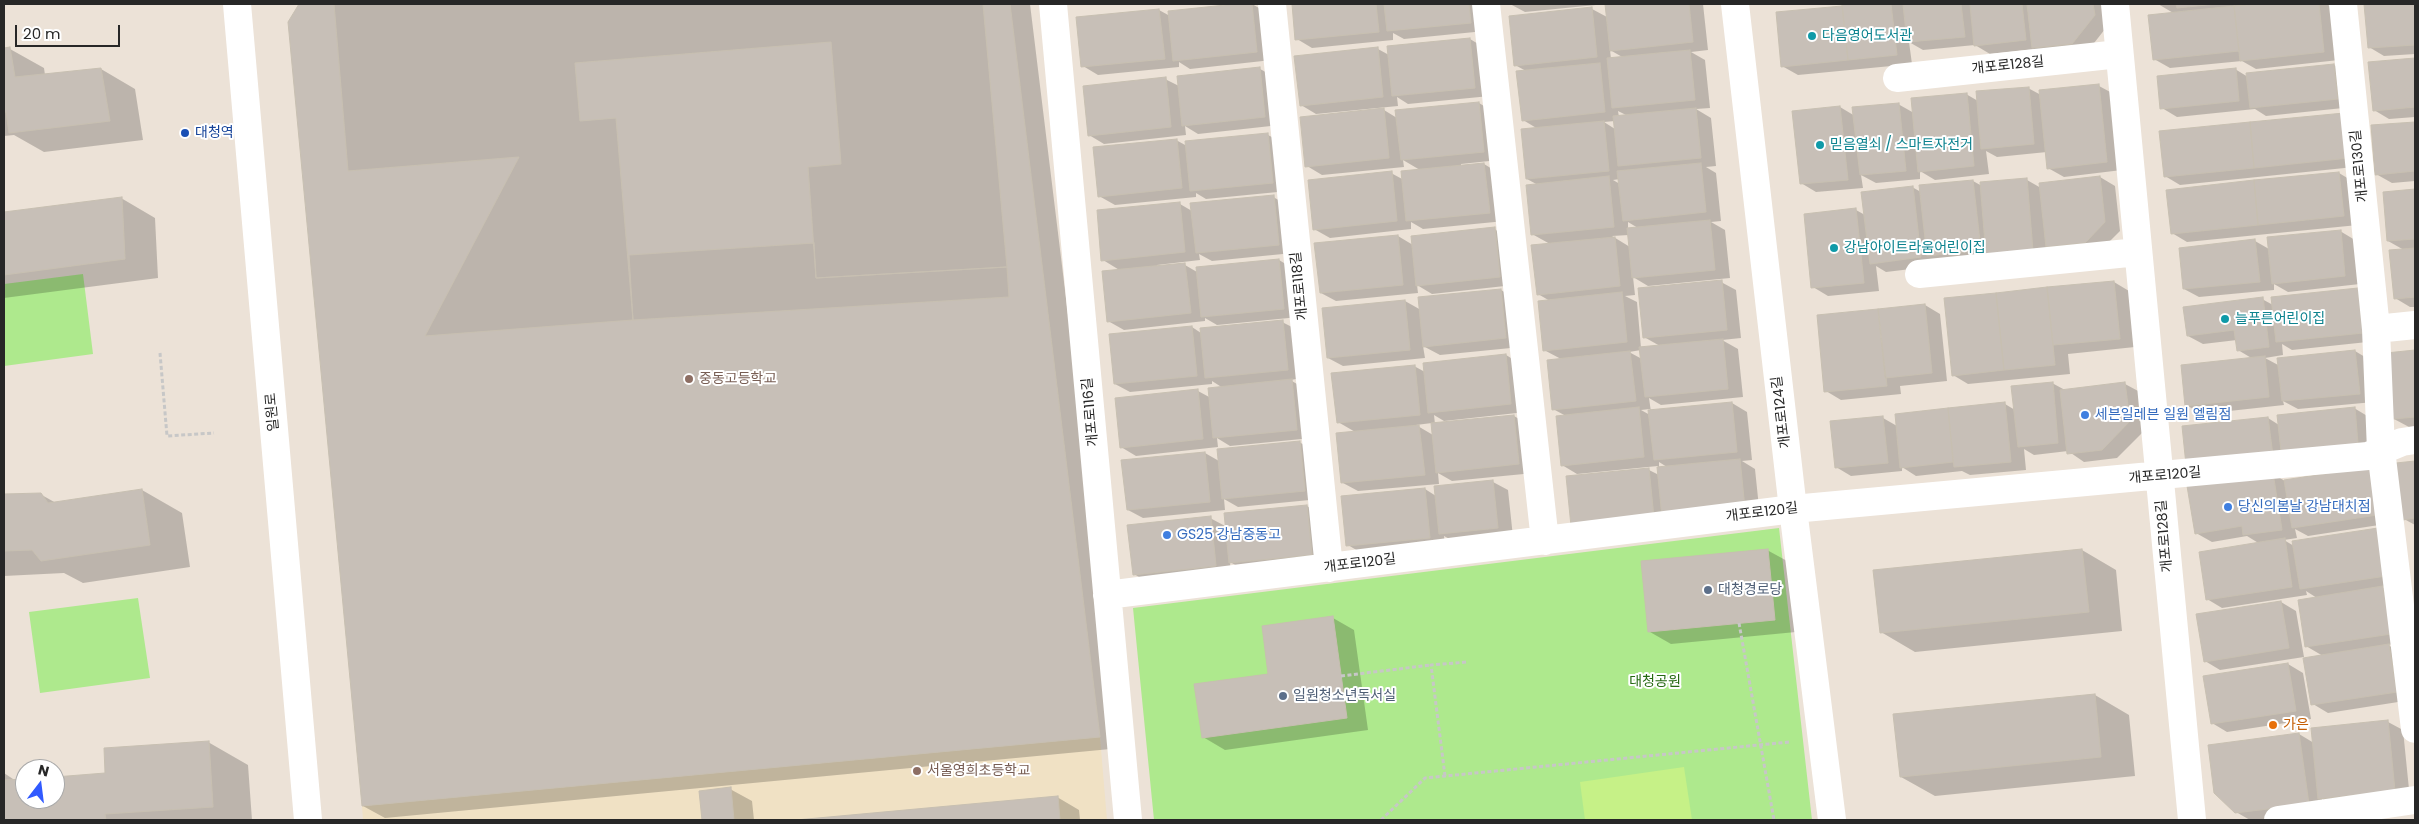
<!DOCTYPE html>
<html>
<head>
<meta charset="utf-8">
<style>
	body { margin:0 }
	#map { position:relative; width:2419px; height:824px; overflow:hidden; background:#ece2d7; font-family:Poppins,sans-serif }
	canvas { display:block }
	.frame { position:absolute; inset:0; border:5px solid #272727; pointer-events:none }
	.north { position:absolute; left:15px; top:759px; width:50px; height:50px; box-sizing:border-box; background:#fff; border:1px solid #a9a9a9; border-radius:50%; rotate:15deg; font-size:14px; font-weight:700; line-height:20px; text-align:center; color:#272727 }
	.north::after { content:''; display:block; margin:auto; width:18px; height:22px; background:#315aff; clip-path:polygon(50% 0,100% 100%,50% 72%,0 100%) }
	.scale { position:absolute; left:15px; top:25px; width:105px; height:22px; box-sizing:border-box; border:2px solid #272727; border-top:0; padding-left:6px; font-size:15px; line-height:18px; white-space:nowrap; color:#272727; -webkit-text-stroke:4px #fff; paint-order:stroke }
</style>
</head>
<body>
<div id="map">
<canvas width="2419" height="824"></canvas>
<div class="frame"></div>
<div class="north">N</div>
<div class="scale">20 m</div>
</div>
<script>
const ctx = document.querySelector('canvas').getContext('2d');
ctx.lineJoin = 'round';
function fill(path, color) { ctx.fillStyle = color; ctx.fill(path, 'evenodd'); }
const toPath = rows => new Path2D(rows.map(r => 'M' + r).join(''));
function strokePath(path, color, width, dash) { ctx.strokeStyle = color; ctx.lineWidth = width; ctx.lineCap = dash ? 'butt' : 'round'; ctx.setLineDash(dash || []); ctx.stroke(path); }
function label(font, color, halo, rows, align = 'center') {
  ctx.font = font + ' Poppins,"Noto Sans KR",sans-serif'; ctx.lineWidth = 4; ctx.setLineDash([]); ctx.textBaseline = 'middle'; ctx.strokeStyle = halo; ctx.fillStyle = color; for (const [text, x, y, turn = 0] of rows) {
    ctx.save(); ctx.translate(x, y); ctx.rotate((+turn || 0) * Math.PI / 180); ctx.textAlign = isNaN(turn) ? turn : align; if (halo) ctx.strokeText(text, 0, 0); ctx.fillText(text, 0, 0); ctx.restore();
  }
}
const education = toPath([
	[1100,737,1107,820,363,820,362,806]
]);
const green = toPath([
	[83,274,93,354,4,366,4,284],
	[1779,528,1812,820,1154,820,1133,608],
	[138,598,150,678,40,693,29,612]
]);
const pitch = toPath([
	[1684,767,1692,820,1585,820,1580,782]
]);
const shadow = toPath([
	[301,4,1030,4,1121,748,385,818,363,806,289,23],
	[1252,4,1266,12,1272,60,1190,69,1179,62,1179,67,1098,75,1083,66,1159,10,1170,16,1169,12],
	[1293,4,1483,4,1485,31,1404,39,1393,33,1393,40,1312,48,1297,39],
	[1510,4,1703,4,1708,50,1691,52,1705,60,1710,108,1696,109,1711,118,1716,166,1706,167,1716,173,1721,221,1711,222,1725,230,1730,278,1648,286,1633,277,1635,295,1625,296,1637,302,1641,348,1660,346,1644,337,1721,282,1736,290,1741,338,1722,340,1738,349,1743,397,1661,405,1649,398,1651,412,1732,403,1747,412,1752,460,1742,461,1755,469,1760,517,1587,534,1649,470,1659,475,1658,466,1577,474,1562,465,1566,416,1553,409,1561,359,1544,350,1550,301,1538,294,1550,244,1532,234,1538,185,1527,179,1538,129,1523,120,1526,71,1515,65,1592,9,1607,17,1606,4,1525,12],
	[1610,50,1624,58,1611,59],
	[1618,111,1628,116,1619,117],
	[1615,121,1615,129,1604,122],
	[1620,179,1620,184,1613,180],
	[1628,222,1638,228,1628,229],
	[1629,235,1630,247,1612,236],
	[1641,350,1642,359,1629,352],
	[1650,409,1650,415,1641,410],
	[1659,462,1667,467,1659,468],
	[1843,4,2107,4,2109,24,2087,52,2048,56,2036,49,1990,54,1975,45,1923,50,1909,42,1912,64,1798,75,1782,66,1777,13,1843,7],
	[2158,4,2326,4,2334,8,2339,60,2256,69,2242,61,2170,68,2154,59,2175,14],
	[2365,4,2415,4,2415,54,2384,56,2369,47],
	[1470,39,1485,48,1490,96,1408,104,1397,97,1398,106,1316,114,1301,105,1378,49,1389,55],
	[10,49,44,68,45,75,101,69,135,89,143,140,44,152,14,135,4,136,4,50],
	[2415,59,2415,117,2389,119,2374,110,2370,63],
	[2334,65,2349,74,2353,107,2266,116,2255,109,2177,117,2162,108,2235,69,2248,77],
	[1260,69,1275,77,1280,125,1198,134,1185,126,1186,135,1104,144,1089,135,1165,79,1179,86],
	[2099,86,2114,94,2122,170,2064,177,2048,168,2047,152,1997,157,1986,151,1989,174,1935,180,1920,171,1920,179,1876,183,1861,175,1863,188,1816,192,1801,183,1840,107,1855,116,1898,104,1914,113,1966,94,1978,101,2028,88,2041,95],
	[1479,103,1494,112,1499,160,1461,164,1461,166,1484,164,1499,173,1505,221,1423,229,1411,222,1411,229,1330,238,1314,229,1391,173,1404,180,1420,170,1403,160,1404,167,1322,175,1307,166,1384,110,1397,118],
	[2359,123,2364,166,2180,185,2165,176],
	[2415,123,2415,181,2392,183,2376,174,2372,126],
	[1268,135,1283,143,1288,191,1206,199,1196,193,1196,197,1115,205,1099,196,1176,140,1187,146],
	[2339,173,2354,182,2358,225,2187,242,2172,233],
	[2100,177,2115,186,2120,231,2100,251,2063,255,2047,246,2048,259,1936,266,1886,272,1876,266,1879,291,1828,296,1813,287,1856,210,1865,215,1912,187,1921,192,1973,181,1982,186,2027,180,2041,188],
	[2415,191,2415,307,2410,307,2395,298,2404,250,2388,241,2385,193],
	[1273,197,1288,205,1293,253,1212,261,1199,254,1200,260,1157,265,1158,267,1185,265,1197,272,1279,260,1294,269,1299,317,1217,325,1205,318,1205,321,1124,330,1108,321,1121,271,1103,260,1180,204,1192,211],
	[121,198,155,218,158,278,4,298,4,213],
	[1494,229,1509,237,1514,285,1432,294,1417,285,1418,293,1336,301,1321,293,1398,236,1413,245],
	[2340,231,2355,240,2360,284,2288,292,2274,284,2274,290,2199,297,2184,289,2255,241,2269,249],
	[2114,282,2129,291,2135,347,2068,354,2070,374,1968,384,1953,375,1945,299],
	[1501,290,1516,299,1521,347,1440,355,1423,346,1425,358,1343,366,1328,358,1405,301,1421,310],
	[2358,290,2377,341,2292,350,2282,344,2283,355,2265,358,2280,366,2355,351,2370,360,2374,402,2298,409,2283,401,2284,405,2202,414,2186,405,2253,359,2238,350,2237,340,2203,344,2188,336,2262,299,2273,305],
	[1925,305,1940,314,1947,381,1900,386,1901,394,1841,400,1826,391],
	[1282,322,1298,330,1303,378,1290,380,1306,389,1312,438,1230,446,1217,438,1218,447,1136,456,1121,447,1198,391,1211,398,1223,388,1212,381,1212,384,1130,392,1115,384,1192,327,1201,333],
	[2415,351,2415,427,2409,427,2394,419,2387,354],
	[1506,355,1521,364,1526,412,1444,421,1434,415,1435,424,1514,416,1529,425,1534,473,1452,481,1438,473,1439,484,1358,491,1343,483,1357,433,1338,422,1414,366,1425,372],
	[1432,423,1433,435,1416,425],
	[2052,383,2065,390,2125,384,2140,392,2145,430,2117,458,2084,462,2068,451,2034,455,2024,449,2026,470,1970,475,1962,471,1916,476,1902,467,1902,471,1851,476,1836,467,1883,418,1897,426,1896,415,2005,404,2015,410],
	[2354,408,2369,417,2373,452,2202,473,2268,418,2279,425],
	[1299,442,1315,451,1320,499,1238,507,1224,499,1225,510,1143,518,1128,510,1205,453,1219,461],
	[2415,462,2415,525,2404,519,2398,464],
	[2370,468,2392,523,2308,536,2295,529,2297,538,2284,540,2294,546,2378,529,2400,584,2382,587,2398,596,2405,642,2388,645,2404,654,2411,700,2328,713,2313,704,2323,656,2306,646,2317,598,2306,591,2307,595,2222,608,2207,599,2260,544,2247,536,2212,542,2196,533,2273,474,2285,481],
	[1493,482,1508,490,1513,537,1455,542,1444,536,1445,546,1363,554,1348,545,1425,489,1436,496],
	[142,490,182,513,190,567,83,583,64,573,4,576,4,496,40,494,56,503],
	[1307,506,1322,515,1327,563,1246,571,1230,562,1231,575,1149,583,1134,574,1210,518,1227,527],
	[1767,550,1789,562,1796,632,1671,644,1650,632],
	[2082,550,2116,570,2122,631,1915,652,1881,632],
	[2281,602,2296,611,2304,657,2220,670,2205,661],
	[1333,618,1354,630,1368,730,1225,750,1203,737],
	[2288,664,2303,673,2311,719,2227,732,2212,723,2204,677],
	[2095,695,2129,715,2135,776,1935,796,1901,777],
	[2388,722,2403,730,2410,799,2335,807,2322,799,2323,812,2260,820,2250,820,2236,812,2299,734,2314,743],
	[208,742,248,765,252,820,4,820,4,773,16,781,25,780,25,799,55,799,55,778,107,774],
	[730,789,752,801,754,820,704,820,701,792],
	[1057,797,1079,810,1080,820,810,820]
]);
const building = toPath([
	[299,4,1010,4,1100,737,362,806,288,22,299,4],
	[334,4,983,4,1007,267,816,278,808,167,841,164,831,42,575,63,580,121,616,118,633,320,425,336,519,157,348,171,334,4],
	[1235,4,1252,4,1257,52,1173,61,1168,11,1235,4],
	[1292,4,1376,4,1379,32,1295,40,1292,4],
	[1384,4,1469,4,1471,23,1387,31,1384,4],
	[1605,4,1689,4,1693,42,1610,51,1605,4],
	[1842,4,1891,4,1897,55,1848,60,1842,4],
	[1903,4,1961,4,1965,37,1907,42,1903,4],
	[1970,4,2022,4,2026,40,1974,46,1970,4],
	[2027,4,2093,4,2095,15,2072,44,2032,48,2027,4],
	[2176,4,2216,4,2177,8,2176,4],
	[2261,4,2319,4,2324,52,2240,61,2234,6,2261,4],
	[2364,4,2415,4,2415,45,2368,48,2364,4],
	[1842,6,1848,60,1781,67,1776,12,1842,6],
	[2234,6,2239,51,2153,60,2148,15,2234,6],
	[1592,7,1597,57,1514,66,1509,16,1592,7],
	[1159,9,1165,59,1081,67,1076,17,1159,9],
	[1470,38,1475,88,1392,96,1387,46,1470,38],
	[10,47,15,77,101,68,110,121,9,133,6,112,4,112,4,48,10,47],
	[1378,47,1383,97,1300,106,1294,56,1378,47],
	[1690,50,1695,100,1612,108,1607,58,1690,50],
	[2415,58,2415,107,2373,111,2368,62,2415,58],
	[1600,63,1605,112,1522,121,1516,71,1600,63],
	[2334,64,2338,99,2250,108,2246,73,2334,64],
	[1260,67,1265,117,1182,126,1177,76,1260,67],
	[2236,68,2239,101,2160,109,2157,76,2236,68],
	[1166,77,1171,127,1088,136,1083,86,1166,77],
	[2099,84,2107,162,2047,169,2039,90,2099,84],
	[2029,87,2034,144,1981,149,1976,91,2029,87],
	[1967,93,1974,166,1918,172,1911,98,1967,93],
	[1479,102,1484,152,1401,160,1395,110,1479,102],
	[1899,103,1906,171,1860,175,1852,107,1899,103],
	[1840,106,1848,180,1800,184,1792,111,1840,106],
	[1384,108,1389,158,1305,167,1300,117,1384,108],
	[1696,108,1701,158,1618,166,1613,116,1696,108],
	[2344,113,2349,158,2254,168,2250,122,2344,113],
	[1604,121,1609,171,1526,179,1521,129,1604,121],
	[2250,122,2254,168,2164,177,2159,131,2250,122],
	[2415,122,2415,171,2375,175,2371,125,2415,122],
	[1268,133,1273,183,1190,191,1185,141,1268,133],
	[1177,139,1182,188,1098,197,1093,147,1177,139],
	[1484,163,1490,213,1406,221,1401,171,1484,163],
	[1701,163,1706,212,1623,221,1617,171,1701,163],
	[1392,171,1397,221,1313,230,1308,180,1392,171],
	[2339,172,2344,216,2258,225,2254,180,2339,172],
	[1609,176,1614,227,1531,235,1526,185,1609,176],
	[2100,176,2105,222,2085,243,2046,247,2039,183,2100,176],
	[2027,178,2033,251,1986,255,1980,182,2027,178],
	[1973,180,1981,250,1927,256,1919,185,1973,180],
	[2254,180,2258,225,2171,234,2166,190,2254,180],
	[1913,186,1921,257,1870,264,1861,192,1913,186],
	[2415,189,2415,239,2387,241,2383,192,2415,189],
	[1274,195,1279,245,1196,253,1190,203,1274,195],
	[122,197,125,259,4,275,4,212,122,197],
	[1180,202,1185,252,1101,261,1097,210,1180,202],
	[1856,208,1864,283,1811,288,1804,214,1856,208],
	[1710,220,1715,270,1632,278,1627,228,1710,220],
	[1495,227,1500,277,1416,286,1411,236,1495,227],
	[2341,230,2345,276,2272,284,2267,237,2341,230],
	[1398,235,1403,285,1320,293,1314,243,1398,235],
	[1615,237,1620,286,1537,295,1531,245,1615,237],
	[2255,239,2260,282,2183,289,2179,248,2255,239],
	[814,243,816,278,1007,267,1009,297,633,320,629,255,814,243],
	[2415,248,2415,297,2394,299,2389,250,2415,248],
	[1279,259,1284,309,1201,317,1196,267,1279,259],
	[1185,263,1191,313,1107,322,1102,271,1185,263],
	[1722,280,1727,330,1643,338,1638,288,1722,280],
	[2114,281,2120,339,2053,345,2047,287,2114,281],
	[2047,287,2055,365,2004,370,1996,293,2047,287],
	[2358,288,2363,333,2276,342,2271,297,2358,288],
	[1501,289,1506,338,1423,347,1418,297,1501,289],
	[1622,292,1627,342,1543,351,1538,301,1622,292],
	[1996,293,2004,370,1952,376,1944,298,1996,293],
	[2263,297,2269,347,2237,351,2234,330,2187,336,2183,307,2263,297],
	[1405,300,1410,350,1327,358,1322,308,1405,300],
	[1925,304,1932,373,1885,378,1878,309,1925,304],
	[1878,309,1887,386,1824,392,1817,315,1878,309],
	[1283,320,1288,370,1205,378,1200,328,1283,320],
	[1192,326,1197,376,1114,384,1109,334,1192,326],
	[1723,339,1728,389,1645,397,1639,347,1723,339],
	[2355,350,2360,394,2282,401,2277,358,2355,350],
	[2415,350,2415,417,2393,419,2386,353,2415,350],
	[1630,351,1636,401,1552,410,1547,360,1630,351],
	[1506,354,1511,404,1428,413,1423,363,1506,354],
	[2265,356,2269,397,2185,406,2181,365,2265,356],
	[1415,365,1420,415,1337,423,1331,373,1415,365],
	[1292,379,1297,430,1213,438,1208,388,1292,379],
	[2053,382,2058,443,2018,447,2011,386,2053,382],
	[2125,382,2130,421,2102,450,2067,454,2060,390,2125,382],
	[1198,389,1203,439,1120,448,1115,398,1198,389],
	[1732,402,1737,452,1654,460,1648,410,1732,402],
	[2005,402,2011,462,1954,467,1948,408,2005,402],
	[1639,407,1644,457,1561,466,1556,416,1639,407],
	[2355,407,2358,444,2281,451,2277,415,2355,407],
	[1948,408,1953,462,1900,468,1895,414,1948,408],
	[1514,415,1519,464,1436,473,1431,423,1514,415],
	[1883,416,1888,463,1835,468,1830,421,1883,416],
	[2268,417,2273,456,2186,465,2182,426,2268,417],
	[1419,425,1425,475,1341,483,1336,433,1419,425],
	[1300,441,1305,491,1222,499,1217,449,1300,441],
	[1205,452,1210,502,1127,510,1121,460,1205,452],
	[1740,459,1745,509,1662,517,1657,467,1740,459],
	[2415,461,2415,518,2403,520,2396,463,2415,461],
	[2370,467,2377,515,2292,528,2284,480,2370,467],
	[1649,468,1654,518,1571,526,1566,476,1649,468],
	[2273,473,2282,530,2243,535,2242,526,2195,534,2187,486,2273,473],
	[1493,480,1498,528,1439,534,1434,486,1493,480],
	[1425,488,1430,538,1346,546,1341,496,1425,488],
	[142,489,150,545,41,561,32,550,4,551,4,494,41,493,48,503,142,489],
	[1307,505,1312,555,1229,563,1224,513,1307,505],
	[1211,516,1216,566,1133,575,1127,525,1211,516],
	[2378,528,2386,576,2300,589,2292,541,2378,528],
	[2285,538,2292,587,2206,600,2199,552,2285,538],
	[1768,549,1775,620,1648,632,1641,561,1768,549],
	[2082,549,2089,612,1880,633,1873,570,2082,549],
	[2383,586,2391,634,2305,647,2298,600,2383,586],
	[2281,601,2289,648,2204,662,2196,614,2281,601],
	[1333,616,1347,718,1202,738,1194,684,1268,674,1262,626,1333,616],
	[2389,644,2397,692,2311,705,2303,658,2389,644],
	[2288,663,2296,711,2211,724,2203,676,2288,663],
	[2095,694,2101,757,1900,777,1893,714,2095,694],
	[2388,720,2395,791,2318,799,2311,728,2388,720],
	[2299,733,2309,804,2235,813,2214,793,2208,745,2299,733],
	[209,741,213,807,105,814,106,820,4,820,4,780,25,779,25,799,55,799,55,777,105,773,104,748,209,741],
	[731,787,734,820,702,820,699,791,731,787],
	[1058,796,1060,820,796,820,1058,796]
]);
const path = toPath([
	[160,353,167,436,214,433],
	[1739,623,1774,820],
	[1341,676,1431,665],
	[1445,776,1431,665,1467,662],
	[1381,820,1425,778,1789,742]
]);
const street = toPath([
	[1053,4,1128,820],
	[1272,4,1329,568],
	[1486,4,1545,541],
	[1735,4,1793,509,1832,820],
	[2115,4,2192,820],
	[2343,4,2376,329,2381,450,2415,729],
	[1897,78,2119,54],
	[1919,274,2138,252],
	[2376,329,2415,325],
	[1107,595,1793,509,2368,456,2402,442,2415,440],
	[2278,820,2415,800]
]);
const secondary = toPath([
	[237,4,308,820]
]);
const markers = [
	[1812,36,5,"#0f9aa8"],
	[185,133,5,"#1a4fb4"],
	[1820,145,5,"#0f9aa8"],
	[1834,248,5,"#0f9aa8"],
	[2225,319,5,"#0f9aa8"],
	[689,379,5,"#8d6e63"],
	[2085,415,5,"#3f7fe0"],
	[2228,507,5,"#3f7fe0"],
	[1167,535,5,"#3f7fe0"],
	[1708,590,5,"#5c6f8a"],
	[1283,696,5,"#5c6f8a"],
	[2273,725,5,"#e8710a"],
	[917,771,5,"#8d6e63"]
];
const cultureNames = [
	["다음영어도서관",1822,36],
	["믿음열쇠 / 스마트자전거",1830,145],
	["강남아이트라움어린이집",1844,248],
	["늘푸른어린이집",2235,319]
];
const streetNames = [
	["개포로128길",2008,66,-6],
	["개포로130길",2360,166,-96],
	["개포로118길",1300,286,-96],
	["일원로",273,412,-95],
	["개포로116길",1091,412,-95],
	["개포로124길",1782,412,-97],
	["개포로120길",2165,476,-5],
	["개포로120길",1762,513,-7],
	["개포로128길",2165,536,-95],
	["개포로120길",1360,564,-7]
];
const transitNames = [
	["대청역",195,133]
];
const educationNames = [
	["중동고등학교",699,379],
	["서울영희초등학교",927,771]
];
const shopNames = [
	["세븐일레븐 일원 엘림점",2095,415],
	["당신의봄날 강남대치점",2238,507],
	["GS25 강남중동고",1177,535]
];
const serviceNames = [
	["대청경로당",1718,590],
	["일원청소년독서실",1293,696]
];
const parkNames = [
	["대청공원",1655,682]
];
const foodNames = [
	["가은",2283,725]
];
fill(education, '#f0e1c4');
fill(green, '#aee98d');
fill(pitch, '#c6f187');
fill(shadow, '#0003');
fill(building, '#c7bfb7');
strokePath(building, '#c7bfb1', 1);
strokePath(path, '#c7c7c7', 3, [4, 2.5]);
strokePath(street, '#fff', 28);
strokePath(secondary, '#fff', 28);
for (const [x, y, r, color] of markers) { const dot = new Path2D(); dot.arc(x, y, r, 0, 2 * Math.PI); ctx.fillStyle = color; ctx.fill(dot); strokePath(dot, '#fff', 2); }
label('14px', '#0d838f', '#fff', cultureNames, 'left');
label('14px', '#272727', '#fff', streetNames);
label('14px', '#164399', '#fff', transitNames, 'left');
label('14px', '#785e54', '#fff', educationNames, 'left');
label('14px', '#366cbe', '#fff', shopNames, 'left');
label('14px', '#4e5e75', '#fff', serviceNames, 'left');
label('14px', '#266912', '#fff', parkNames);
label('14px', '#c56008', '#fff', foodNames, 'left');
</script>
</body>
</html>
